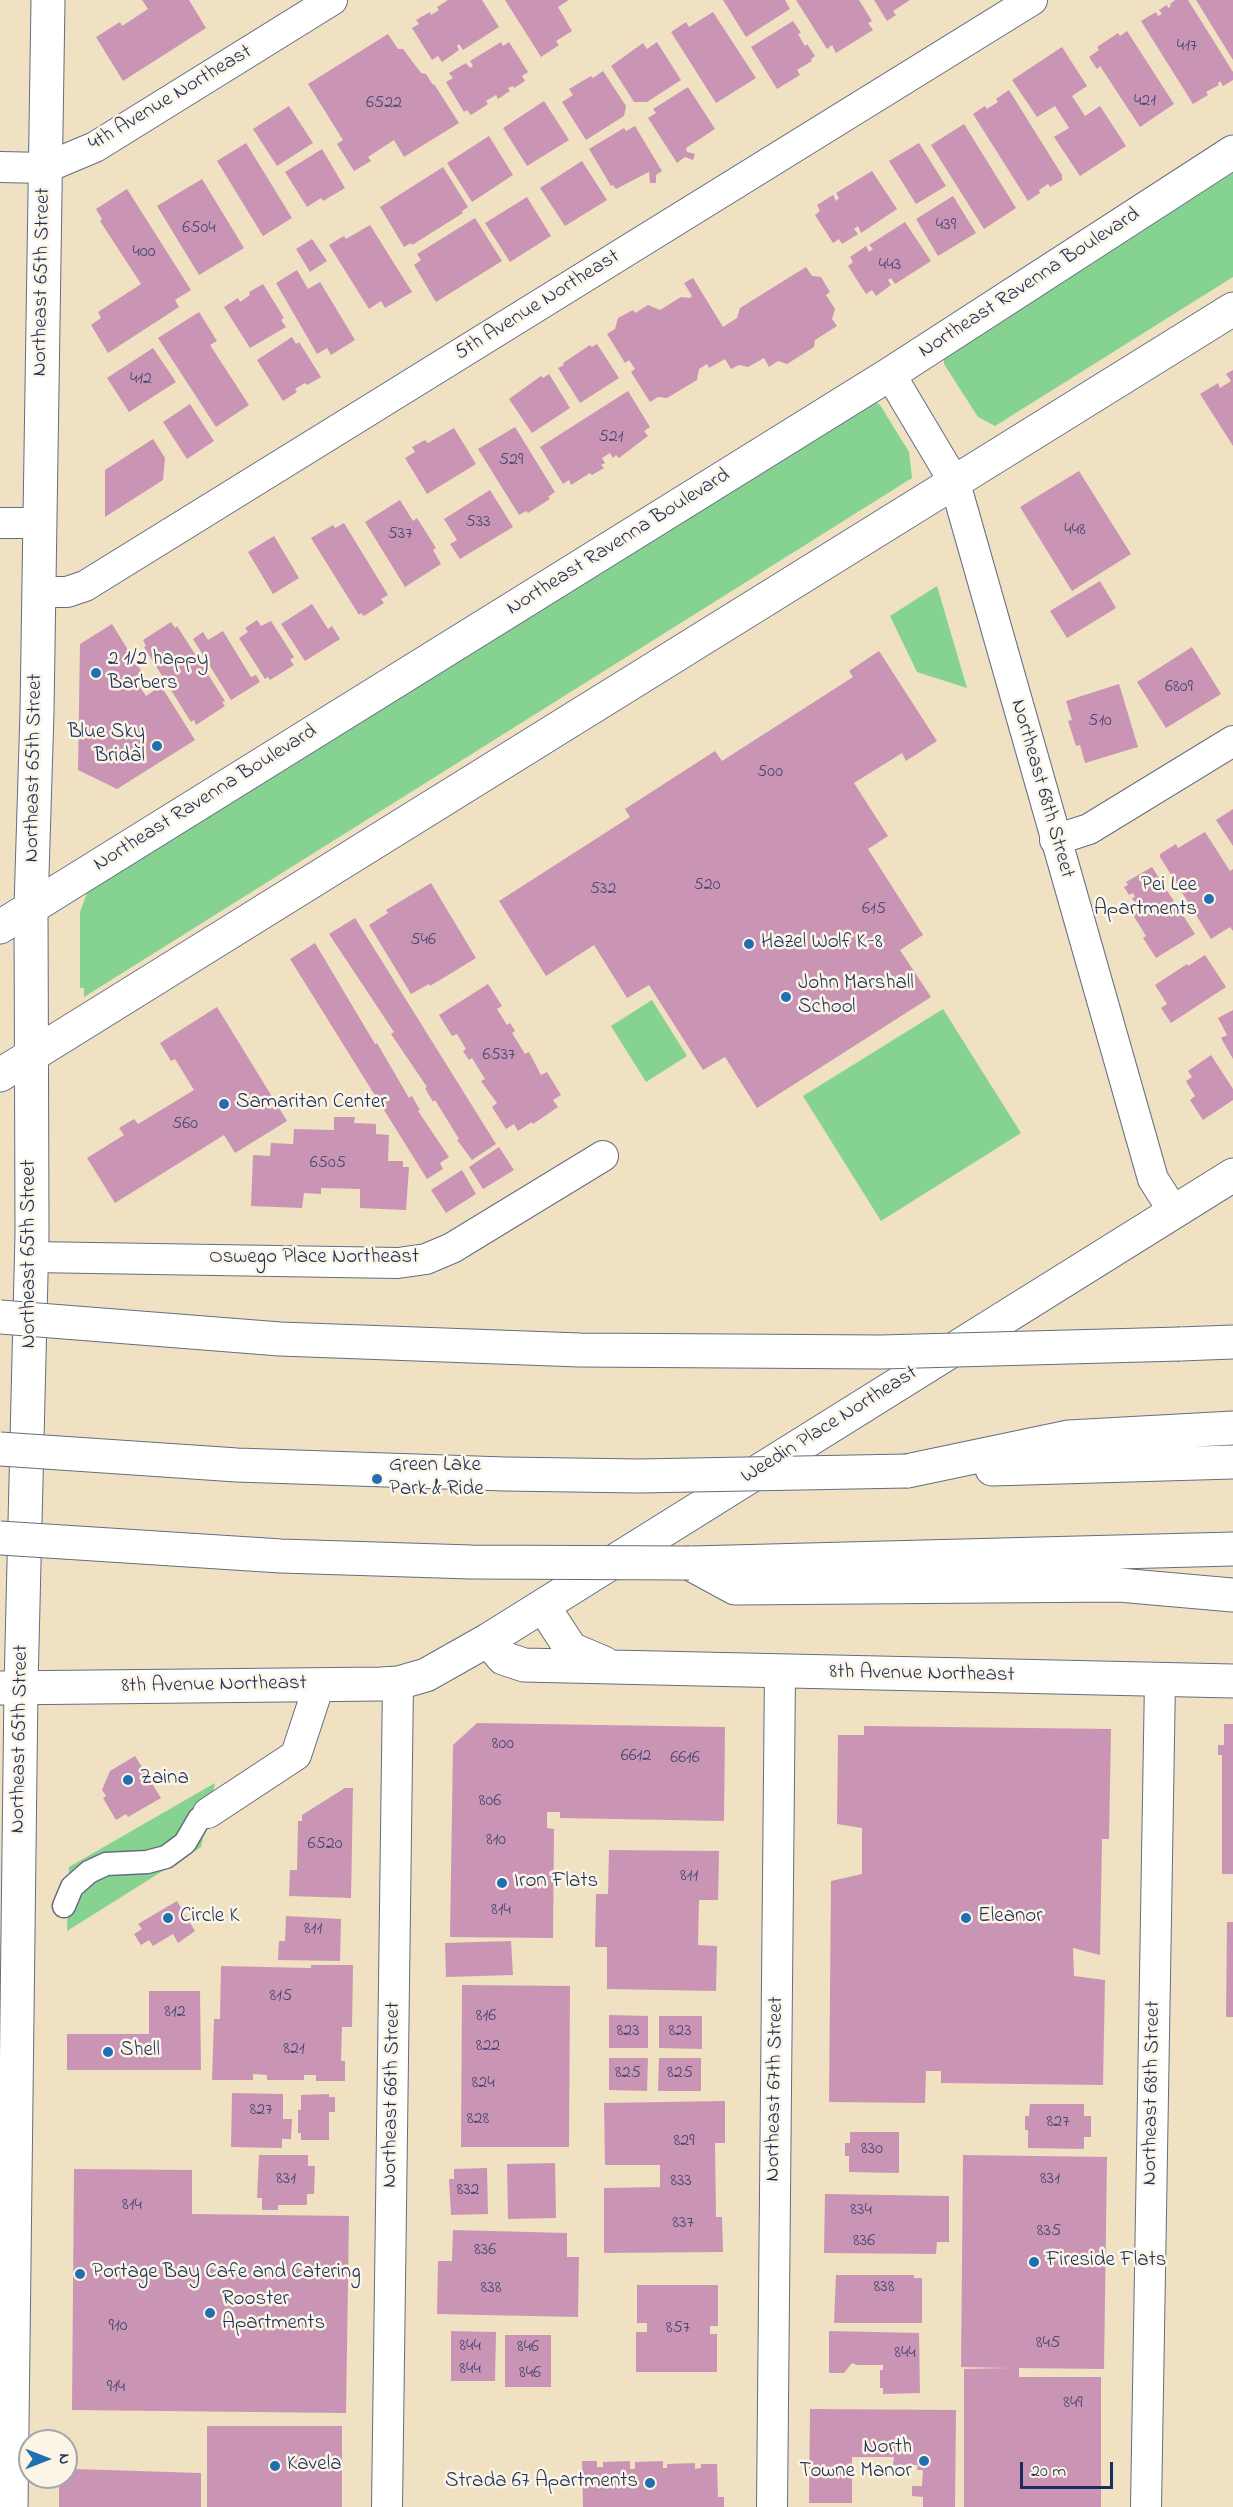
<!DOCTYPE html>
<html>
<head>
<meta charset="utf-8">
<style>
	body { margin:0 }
	#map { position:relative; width:1233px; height:2507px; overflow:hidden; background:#efe1c1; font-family:"Indie Flower",sans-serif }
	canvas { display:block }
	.north { position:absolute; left:18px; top:2429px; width:60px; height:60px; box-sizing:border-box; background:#fcf5e5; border:2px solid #a2a6af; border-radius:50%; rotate:90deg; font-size:16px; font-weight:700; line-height:24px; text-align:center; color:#1b2f5e }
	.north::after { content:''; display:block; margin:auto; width:21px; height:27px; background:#1f6fb2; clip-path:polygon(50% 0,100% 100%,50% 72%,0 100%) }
	.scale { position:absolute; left:1020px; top:2462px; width:93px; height:27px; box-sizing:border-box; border:3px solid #1b2f5e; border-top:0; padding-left:8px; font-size:18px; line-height:21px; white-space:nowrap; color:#1b2f5e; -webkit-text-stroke:4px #fcf5e5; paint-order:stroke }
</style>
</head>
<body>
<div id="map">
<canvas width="1233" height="2507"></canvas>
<div class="north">N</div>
<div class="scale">20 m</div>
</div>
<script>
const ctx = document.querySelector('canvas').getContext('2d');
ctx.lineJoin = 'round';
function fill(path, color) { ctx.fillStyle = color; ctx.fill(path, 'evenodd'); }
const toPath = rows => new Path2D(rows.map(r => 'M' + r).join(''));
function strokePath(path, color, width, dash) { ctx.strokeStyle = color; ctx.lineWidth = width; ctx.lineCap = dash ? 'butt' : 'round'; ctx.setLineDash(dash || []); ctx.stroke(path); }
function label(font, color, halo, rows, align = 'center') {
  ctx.font = font + ' "Indie Flower",sans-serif'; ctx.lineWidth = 5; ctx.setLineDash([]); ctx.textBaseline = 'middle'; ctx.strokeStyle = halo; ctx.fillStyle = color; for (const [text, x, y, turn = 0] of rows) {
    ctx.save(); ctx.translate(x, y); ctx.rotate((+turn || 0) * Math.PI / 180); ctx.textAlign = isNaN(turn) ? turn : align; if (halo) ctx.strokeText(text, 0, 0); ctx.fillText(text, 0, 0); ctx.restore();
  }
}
const green = toPath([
	[1233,167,1233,277,995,426,978,417,944,364,943,349],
	[868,396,880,405,909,452,912,478,84,997,84,988,80,988,80,912,91,882],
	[937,586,967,688,917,672,890,616],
	[652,1000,687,1056,646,1082,611,1026],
	[943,1009,1021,1133,881,1221,803,1096],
	[215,1783,201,1847,67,1931,69,1867]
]);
const building = toPath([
	[142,0,189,0,206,28,123,81,96,37,120,22,122,26,148,9],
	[448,0,482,0,499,27,463,50,459,44,457,46,459,50,442,62,438,56,432,60,412,28,419,24,416,20,430,12,431,15,439,10,437,7],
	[505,0,569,0,558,7,572,31,556,41,559,45,541,57],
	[723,0,785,0,790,9,746,37],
	[796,0,859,0,872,21,868,23,873,30,836,53,832,45,827,49],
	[874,0,910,0,893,11,896,15,887,21],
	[1175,0,1188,0,1233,72,1233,80,1223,86,1220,81,1218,83,1219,85,1206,92,1208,95,1193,104,1141,21,1156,12,1158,16,1162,14,1159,10,1167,5,1168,8,1171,6,1170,4],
	[1196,0,1233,0,1233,60],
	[713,12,756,78,716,103,671,32,686,22,689,27],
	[793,21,801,33,798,34,805,46,807,44,815,56,811,59,812,61,797,70,800,75,777,89,751,47],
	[1127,31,1174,104,1140,127,1100,66,1097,69,1089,57,1099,50,1097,47,1118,33,1120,36],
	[388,34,398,49,403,49,421,73,426,74,433,85,434,84,459,123,404,157,394,140,368,157,371,161,354,171,337,144,343,140,308,84],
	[501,42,503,46,509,42,528,72,522,76,525,81,514,88,513,86,508,88,510,91,498,99,496,95,486,101,488,104,471,115,467,110,464,112,446,82,453,78,449,73,466,63,470,68,473,66,470,61],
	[657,42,681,80,647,102,634,102,611,66,643,43,647,49],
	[1062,47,1087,86,1072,96,1085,116,1100,106,1126,146,1080,176,1054,137,1069,128,1055,106,1037,117,1012,80],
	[603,71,626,106,624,116,586,140,562,102,573,95,569,89,591,76,593,78],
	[688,87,715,129,686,148,687,152,695,154,693,160,685,157,677,163,648,118,656,113,653,109],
	[1009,90,1062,175,1062,180,1050,187,1048,184,1039,190,1040,193,1028,201,973,114,985,106,987,109,998,102,996,99],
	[544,101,569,140,527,166,503,128],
	[289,106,313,143,277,166,253,129],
	[964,124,1016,208,984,229,931,145],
	[635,126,662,171,656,175,656,183,650,183,649,172,616,189,613,185,611,186,589,149,624,128,626,131],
	[489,136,513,175,472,202,447,163],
	[246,143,292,218,263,236,217,161],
	[919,143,946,186,916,204,889,161],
	[322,149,345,188,323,201,321,198,307,207,285,172],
	[582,161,607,200,565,226,540,188],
	[443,167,468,207,462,211,463,213,412,245,411,243,404,247,380,207],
	[872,171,897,209,861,233,858,226,854,229,858,234,842,244,839,239,833,243,815,215,820,211,817,205,833,195,836,201,839,198,836,193],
	[202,179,244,248,199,275,157,206],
	[127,189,191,290,175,300,179,307,108,353,91,325,101,318,98,312,141,284,100,221,102,219,96,209],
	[953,196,976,233,938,256,916,219],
	[527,197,551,236,510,262,485,223],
	[475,218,502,261,436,302,414,265,421,260,417,254],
	[905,222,931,261,895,284,891,278,888,280,891,285,876,296,872,290,866,294,848,266,853,262,850,257,866,246,869,252,873,249,869,245],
	[370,225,412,292,385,308,381,301,369,309,329,245,344,236,346,239],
	[312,239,327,261,310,272,296,249],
	[806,267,812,276,821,277,830,292,826,295,835,309,832,319,837,326,815,340,814,347,787,364,778,361,769,367,764,358,748,367,739,365,731,369,725,359,709,368,707,364,699,369,697,380,667,398,658,397,650,402,631,372,635,369,629,360,625,363,607,334,615,329,618,318,633,310,635,313,648,305,660,310,681,297,690,298,692,296,684,283,693,278,723,327,737,318,740,308],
	[297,270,308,289,320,282,355,340,331,355,327,348,317,354,276,283],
	[263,284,284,318,281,320,286,327,250,348,224,307,238,298,240,302,250,295,249,292],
	[199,312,217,341,210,345,249,405,216,427,158,338],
	[292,337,296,344,299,342,321,377,307,385,305,383,295,389,297,392,283,401,257,360],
	[597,344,619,378,580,403,558,368,564,365,563,363,590,345,592,347],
	[153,348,176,382,129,412,107,378],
	[1233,370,1233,446,1200,394,1218,383,1220,388,1231,381,1226,374],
	[549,374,570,408,532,433,509,399,541,376,543,378],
	[628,391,650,427,644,431,648,436,619,458,616,455,613,458,610,453,602,458,605,463,601,465,604,468,592,475,590,473,571,485,569,480,563,484,540,447],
	[190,404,214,441,187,459,163,422],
	[515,427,555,492,548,497,550,499,528,513,526,511,519,515,478,449],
	[454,428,476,464,427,494,405,458,415,452,412,447,425,440,428,443],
	[153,439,165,458,163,480,105,517,105,470],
	[1079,471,1131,554,1072,591,1020,507],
	[490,490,513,527,460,559,450,544,457,540,444,519],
	[400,500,413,521,417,518,436,548,433,550,441,564,405,587,365,522],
	[344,523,388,595,381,599,384,603,364,616,361,613,359,615,311,538,333,525,335,528],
	[274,536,299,578,273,594,248,552],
	[1100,581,1116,608,1067,638,1050,611],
	[312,604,328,629,332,626,340,639,305,661,281,624],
	[257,620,261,626,271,621,294,657,290,660,294,665,270,680,268,677,265,679,239,638,248,632,245,628],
	[171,622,175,628,177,626,225,701,222,702,225,706,196,725,194,720,191,722,144,647,146,646,143,640],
	[112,624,143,674,135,679,146,696,161,686,195,740,117,789,78,770,80,644],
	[223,631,251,677,256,675,260,682,231,700,193,639,203,632,208,640],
	[1192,647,1221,694,1166,728,1137,682],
	[879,651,937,741,906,761,902,753,854,783,888,836,868,849,923,935,900,950,931,997,757,1108,725,1057,703,1070,649,985,627,998,594,945,546,976,499,901,630,817,625,809,715,751,722,761,853,677,849,671],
	[1119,684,1138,747,1085,763,1080,745,1076,746,1068,721,1072,720,1066,701],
	[1233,809,1233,846,1216,820],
	[1205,832,1230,871,1233,869,1233,931,1230,927,1211,939,1160,857,1160,854,1176,844,1178,848],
	[1152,867,1195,934,1156,958,1143,938,1146,936,1133,915,1140,911,1132,898,1135,897,1133,893,1129,895,1124,887,1128,885,1126,882],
	[431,883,476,958,430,986,429,984,411,994,369,925,388,913,386,910],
	[355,918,496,1144,472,1160,457,1140,459,1139,435,1100,433,1102,425,1088,427,1087,391,1034,394,1032,329,934],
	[315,943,375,1044,377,1043,409,1098,412,1096,420,1110,418,1111,449,1157,440,1163,443,1169,427,1179,290,959],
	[1205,955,1226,987,1171,1023,1161,1008,1167,1004,1155,985,1187,964,1188,966],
	[488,984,502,1006,497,1009,507,1025,510,1023,515,1031,512,1033,525,1054,529,1052,541,1075,547,1072,561,1095,553,1100,558,1107,533,1124,532,1122,518,1131,514,1124,506,1129,492,1107,497,1103,481,1081,485,1079,472,1058,469,1060,463,1051,466,1049,457,1034,452,1036,439,1015],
	[217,1007,287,1121,235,1153,224,1135,115,1203,87,1158,124,1135,119,1128,134,1119,138,1124,194,1090,175,1059,171,1061,160,1043],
	[1233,1010,1233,1059,1221,1038,1227,1035,1218,1018],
	[1211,1055,1233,1089,1233,1100,1203,1120,1190,1100,1195,1096,1186,1081,1192,1077,1188,1071],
	[334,1117,355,1117,354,1123,376,1124,376,1134,389,1135,388,1161,403,1161,403,1167,409,1167,406,1210,360,1208,360,1189,321,1188,321,1194,304,1193,302,1208,251,1206,253,1155,270,1156,271,1143,293,1144,294,1129,334,1130],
	[499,1147,514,1170,483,1189,469,1167],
	[462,1170,476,1194,446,1213,431,1190],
	[477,1723,725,1727,724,1821,560,1818,560,1812,547,1812,547,1828,554,1829,553,1938,450,1937,453,1745],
	[1224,1724,1233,1724,1233,1874,1222,1874,1222,1755,1218,1755,1218,1745,1224,1745],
	[864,1726,1111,1729,1109,1839,1102,1839,1100,1955,1073,1948,1074,1976,1105,1980,1103,2085,941,2083,941,2071,926,2071,925,2103,829,2102,831,1881,862,1874,862,1828,837,1824,838,1735,864,1735],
	[135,1756,161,1798,128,1817,126,1814,116,1820,103,1798,106,1796,102,1790,110,1771],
	[345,1788,353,1788,351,1898,289,1896,290,1870,297,1870,298,1821,302,1821,302,1815],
	[609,1850,719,1851,718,1900,699,1900,698,1945,717,1946,716,1991,607,1989,607,1947,595,1947,596,1894,608,1894],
	[177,1901,195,1931,178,1943,173,1934,153,1946,149,1940,141,1945,134,1934,142,1929,138,1924],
	[286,1916,341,1919,340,1961,278,1960,279,1941,285,1941],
	[1227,1922,1233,1922,1233,2017,1226,2017],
	[511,1941,513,1975,446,1977,445,1943],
	[311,1965,353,1965,352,2027,342,2027,341,2061,345,2061,345,2081,316,2081,316,2075,304,2075,304,2080,267,2080,267,2075,253,2074,253,2080,212,2080,214,2019,220,2019,221,1966,311,1968],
	[462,1985,570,1986,569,2147,461,2147],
	[149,1991,200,1991,201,2070,67,2070,67,2034,149,2034],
	[609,2015,648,2016,648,2048,609,2048],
	[659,2016,702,2016,702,2049,659,2048],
	[609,2058,648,2058,647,2091,609,2090],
	[659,2058,701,2058,701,2091,658,2091],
	[232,2093,283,2094,283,2119,292,2119,291,2139,282,2139,282,2148,231,2147],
	[329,2094,329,2097,335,2097,335,2112,329,2112,329,2140,301,2140,301,2133,298,2133,298,2110,301,2110,301,2095],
	[725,2101,725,2143,715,2143,716,2217,722,2217,723,2252,604,2253,604,2188,660,2187,660,2165,605,2165,604,2103],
	[1030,2104,1084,2104,1084,2116,1091,2116,1091,2137,1084,2137,1084,2149,1028,2148,1028,2130,1025,2130,1025,2116,1029,2116],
	[850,2132,899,2132,899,2173,849,2172,849,2156,845,2156,845,2143,850,2143],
	[259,2155,308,2155,308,2166,315,2166,314,2194,307,2194,307,2205,278,2205,278,2210,262,2210,262,2198,257,2198],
	[963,2155,1107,2157,1104,2369,1019,2368,1019,2377,1101,2377,1101,2507,964,2507,964,2369,1009,2368,961,2367],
	[555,2163,556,2218,508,2219,507,2164],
	[487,2168,488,2214,451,2215,449,2179,454,2179,454,2169],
	[74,2169,192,2170,192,2214,349,2216,346,2413,72,2410],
	[825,2194,949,2196,949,2242,937,2242,936,2254,824,2253],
	[453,2230,567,2233,567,2257,579,2257,578,2317,437,2314,438,2261,452,2261],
	[836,2275,914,2275,914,2278,922,2278,922,2323,834,2323],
	[637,2285,718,2285,718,2326,710,2326,710,2334,717,2334,717,2372,636,2372,636,2332,647,2332,647,2323,637,2323],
	[451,2331,496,2332,495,2381,451,2381],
	[829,2331,919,2333,920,2393,883,2394,883,2388,880,2388,880,2370,883,2370,883,2365,857,2365,852,2363,844,2373,829,2373],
	[505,2335,551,2335,551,2387,505,2387],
	[810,2409,956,2410,955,2507,923,2507,923,2497,912,2496,912,2486,922,2486,923,2470,917,2470,918,2465,893,2465,894,2457,852,2457,852,2503,809,2503],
	[207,2426,342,2426,342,2507,207,2507],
	[582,2461,597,2461,597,2467,603,2467,603,2462,630,2461,630,2469,635,2469,635,2462,663,2461,663,2468,667,2468,667,2464,695,2463,695,2469,701,2468,701,2464,717,2464,718,2497,724,2497,724,2507,583,2507],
	[75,2469,201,2473,201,2507,59,2507,59,2487,68,2475]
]);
const pedestrian = toPath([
	[64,1906,72,1887,89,1872,106,1864,147,1862,166,1857,185,1843,199,1819,208,1813]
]);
const minor = toPath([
	[0,167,45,168,95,147,332,0],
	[890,374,955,483,1153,1179,1174,1212],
	[0,523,39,523],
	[38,592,67,592,85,586,1032,0],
	[1055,840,1089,829,1233,741],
	[32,1257,398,1263,426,1259,452,1248,603,1156],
	[208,1813,296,1755,319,1685],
	[387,2507,398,1683],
	[772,2507,780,1671],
	[1146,2507,1160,1680]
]);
const tertiary = toPath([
	[543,1606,571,1649,604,1663],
	[488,1640,503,1658,524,1665,1233,1681],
	[0,1688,381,1684,398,1683,426,1675,488,1640,1233,1175]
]);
const secondary = toPath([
	[0,927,890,374,1233,152],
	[0,1075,1233,309],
	[11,2507,21,1687,32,1234,31,907,37,712,48,0]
]);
const motorway = toPath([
	[1180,1344,1233,1342],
	[992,1469,1233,1462],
	[907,1471,1069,1437,1233,1428],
	[689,1563,735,1588,1119,1585,1233,1595],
	[692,1563,1233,1549]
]);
const motorwayBridge = toPath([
	[0,1317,280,1339,580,1350,881,1352,1180,1344],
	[0,1449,237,1465,505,1474,639,1476,907,1471],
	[0,1538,281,1556,471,1562,689,1563]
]);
const markers = [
	[96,673,6,"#1f6fb2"],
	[157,746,6,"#1f6fb2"],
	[1209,899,6,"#1f6fb2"],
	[749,944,6,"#1f6fb2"],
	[786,997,6,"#1f6fb2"],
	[224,1104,6,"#1f6fb2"],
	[377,1479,6,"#1f6fb2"],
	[128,1780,6,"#1f6fb2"],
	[502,1883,6,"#1f6fb2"],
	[168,1918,6,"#1f6fb2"],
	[966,1918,6,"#1f6fb2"],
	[108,2052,6,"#1f6fb2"],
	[1034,2262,6,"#1f6fb2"],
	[80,2274,6,"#1f6fb2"],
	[210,2313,6,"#1f6fb2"],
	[924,2461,6,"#1f6fb2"],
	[275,2466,6,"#1f6fb2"],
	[650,2483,6,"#1f6fb2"]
];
const numberNames = [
	["417",1187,47],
	["421",1145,102],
	["6522",384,104],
	["439",946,226],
	["6504",199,229],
	["400",144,253],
	["443",890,266],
	["412",141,380],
	["521",611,438],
	["529",511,461],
	["533",478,523],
	["448",1075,531],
	["537",400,535],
	["6809",1179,688],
	["510",1100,722],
	["500",770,773],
	["520",707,886],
	["532",603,890],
	["615",874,910],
	["546",423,941],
	["6537",499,1056],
	["560",185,1125],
	["6505",328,1164],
	["800",503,1745],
	["6612",636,1757],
	["6616",685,1759],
	["806",490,1802],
	["810",496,1841],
	["6520",325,1845],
	["811",689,1877],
	["814",501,1911],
	["811",313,1930],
	["815",281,1997],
	["812",175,2013],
	["816",486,2017],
	["823",628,2032],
	["823",680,2032],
	["822",488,2047],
	["821",294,2050],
	["825",628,2074],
	["825",680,2074],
	["824",483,2084],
	["827",261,2111],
	["828",478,2120],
	["827",1058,2123],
	["829",684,2142],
	["830",872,2150],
	["831",286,2180],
	["831",1050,2180],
	["833",681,2182],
	["832",468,2191],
	["814",132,2206],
	["834",861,2211],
	["837",683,2224],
	["835",1049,2232],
	["836",864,2242],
	["836",485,2251],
	["838",884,2288],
	["838",491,2289],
	["910",118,2327],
	["857",678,2329],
	["845",1048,2344],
	["844",470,2347],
	["846",528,2348],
	["844",905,2354],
	["844",470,2370],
	["846",530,2374],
	["914",116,2388],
	["849",1073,2404]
];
const streetNames = [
	["4th Avenue Northeast",171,99,-31],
	["Northeast 65th Street",43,282,-89],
	["Northeast Ravenna Boulevard",1030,284,-33],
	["5th Avenue Northeast",538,306,-32],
	["Northeast Ravenna Boulevard",619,543,-32],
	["Northeast 65th Street",35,768,-89],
	["Northeast 68th Street",1041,789,74],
	["Northeast Ravenna Boulevard",206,799,-32],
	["Northeast 65th Street",31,1254,-90],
	["Oswego Place Northeast",314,1259],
	["Weedin Place Northeast",830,1426,-32],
	["8th Avenue Northeast",922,1675,1],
	["8th Avenue Northeast",214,1686,-1],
	["Northeast 65th Street",21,1739,-89],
	["Northeast 67th Street",776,2089,-89],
	["Northeast 68th Street",1153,2093,-89],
	["Northeast 66th Street",393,2095,-89]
];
const poiNames = [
	["2 1/2 happy",108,661],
	["Barbers",108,685],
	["Blue Sky",145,734,"right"],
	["Bridal",145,758,"right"],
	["Pei Lee",1197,887,"right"],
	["Apartments",1197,911,"right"],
	["Hazel Wolf K-8",761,944],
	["John Marshall",798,985],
	["School",798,1009],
	["Samaritan Center",236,1104],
	["Green Lake",389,1467],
	["Park & Ride",389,1491],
	["Zaina",140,1780],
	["Iron Flats",514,1883],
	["Circle K",180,1918],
	["Eleanor",978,1918],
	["Shell",120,2052],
	["Fireside Flats",1046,2262],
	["Portage Bay Cafe and Catering",92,2274],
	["Rooster",222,2301],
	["Apartments",222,2325],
	["North",912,2449,"right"],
	["Towne Manor",912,2473,"right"],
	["Kavela",287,2466],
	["Strada 67 Apartments",638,2483,"right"]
];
fill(green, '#86d290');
fill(building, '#ca95b5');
strokePath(pedestrian, '#656d81', 25);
strokePath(minor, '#656d81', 32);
strokePath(tertiary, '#656d81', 35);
strokePath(secondary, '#656d81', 35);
strokePath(motorway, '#656d81', 35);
strokePath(pedestrian, '#fff', 22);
strokePath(minor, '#fff', 30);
strokePath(tertiary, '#fff', 33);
strokePath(secondary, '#fff', 33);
strokePath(motorway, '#fff', 33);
strokePath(motorwayBridge, '#656d81', 35, []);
strokePath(motorwayBridge, '#fff', 33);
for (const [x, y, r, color] of markers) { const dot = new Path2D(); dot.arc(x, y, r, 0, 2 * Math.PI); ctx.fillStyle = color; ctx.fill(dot); strokePath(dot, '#fcf5e5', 2); }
label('18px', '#474874', null, numberNames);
label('21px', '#1b2f5e', '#fcf5e5', streetNames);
label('21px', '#1b2f5e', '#fcf5e5', poiNames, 'left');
</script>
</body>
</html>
